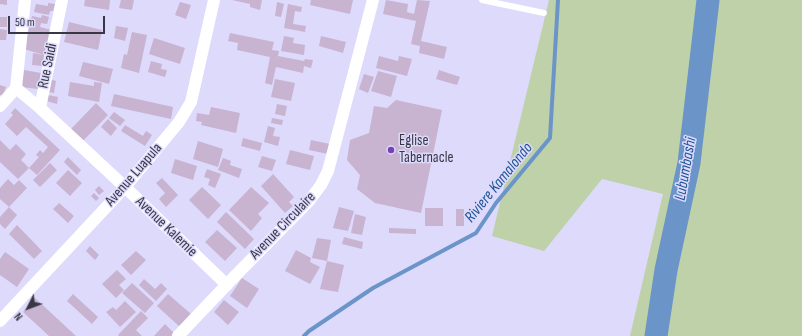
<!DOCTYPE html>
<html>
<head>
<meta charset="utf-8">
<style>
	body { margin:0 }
	#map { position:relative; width:802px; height:336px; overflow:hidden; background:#dddafc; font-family:"Sofia Sans Condensed",sans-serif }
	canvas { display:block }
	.north { position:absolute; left:8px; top:288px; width:40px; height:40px; -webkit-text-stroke:3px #dddafc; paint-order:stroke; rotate:228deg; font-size:11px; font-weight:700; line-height:16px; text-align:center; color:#383744 }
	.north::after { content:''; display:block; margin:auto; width:14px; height:18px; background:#383744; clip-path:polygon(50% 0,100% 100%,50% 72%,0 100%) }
	.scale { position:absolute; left:8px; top:16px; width:97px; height:18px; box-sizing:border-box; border:2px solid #383744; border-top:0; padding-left:5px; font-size:12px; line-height:14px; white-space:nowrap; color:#383744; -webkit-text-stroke:3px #dddafc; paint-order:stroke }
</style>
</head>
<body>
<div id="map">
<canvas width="802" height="336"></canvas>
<div class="north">N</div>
<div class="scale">50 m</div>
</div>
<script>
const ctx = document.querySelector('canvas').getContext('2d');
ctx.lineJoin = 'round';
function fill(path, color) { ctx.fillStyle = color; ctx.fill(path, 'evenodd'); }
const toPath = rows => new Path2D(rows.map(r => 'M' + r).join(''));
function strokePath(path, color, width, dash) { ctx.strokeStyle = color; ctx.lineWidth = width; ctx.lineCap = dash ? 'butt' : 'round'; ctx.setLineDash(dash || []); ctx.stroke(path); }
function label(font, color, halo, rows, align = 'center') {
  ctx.font = font + ' "Sofia Sans Condensed",sans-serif'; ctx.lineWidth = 3; ctx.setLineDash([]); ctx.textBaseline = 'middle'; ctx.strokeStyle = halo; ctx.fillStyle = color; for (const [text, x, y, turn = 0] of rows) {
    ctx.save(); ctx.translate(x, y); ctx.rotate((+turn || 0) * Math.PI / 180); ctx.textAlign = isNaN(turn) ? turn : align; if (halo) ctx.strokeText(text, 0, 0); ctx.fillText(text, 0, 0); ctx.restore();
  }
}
const green = toPath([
	[549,0,802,0,802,336,630,336,663,194,602,179,544,251,492,236]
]);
const stream = toPath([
	[304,336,309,331,373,288,476,233,496,203,550,138,558,0]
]);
const river = toPath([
	[656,336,666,270,689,163,708,0]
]);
const building = toPath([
	[0,0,7,0,7,5,0,4],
	[85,0,110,0,109,10,84,6],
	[121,0,134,0,132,10,119,8],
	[232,0,262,0,260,10,250,7,250,4],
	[311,0,353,0,350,14,310,5],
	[386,0,408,4,407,12,414,14,417,0,430,1,421,41,447,47,444,59,419,53,420,46,411,44,416,21,383,14],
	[180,2,191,5,186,19,175,15],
	[277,2,284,4,281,17,275,16],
	[48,3,55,4,53,11,50,11,49,15,34,12,36,4,48,6],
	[288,4,302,7,301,12,295,11,293,24,306,26,305,32,284,28],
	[42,15,49,17,47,24,41,23,40,27,51,30,44,55,43,66,32,65,33,53,44,55,24,49,32,16,41,18],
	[0,17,7,17,7,27,0,27],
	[69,22,102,30,98,50,64,42],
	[116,26,128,28,125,41,114,38],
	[0,29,7,30,6,40,0,40],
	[132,32,147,35,139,73,121,68,124,54,127,55],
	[230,33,274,42,272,50,279,51,278,56,304,61,305,59,313,60,311,68,304,66,303,73,276,67,272,85,265,83,270,57,237,50,238,43,228,41],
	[284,36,294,38,293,43,305,45,304,55,281,51],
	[321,36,346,42,343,53,319,46],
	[154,38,185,48,180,64,149,54],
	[379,56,398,61,399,56,412,59,407,76,376,68],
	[151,61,162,64,161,69,167,70,165,77,148,72],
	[83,62,113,69,109,84,79,76],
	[24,70,41,73,38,89,21,87],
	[439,70,460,77,457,85,436,79],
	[378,71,397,76,391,97,371,91],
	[364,74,374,77,368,93,359,89],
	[49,79,56,81,54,93,47,92],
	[275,79,295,83,291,101,271,97],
	[70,82,94,86,94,82,102,83,99,102,68,96],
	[0,85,6,87,3,96,0,95],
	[114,94,173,107,171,119,111,106],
	[48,95,58,97,57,104,46,101],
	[396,100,442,110,421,213,375,203,357,189,360,175,347,160,350,140,369,133,374,106,387,108],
	[96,103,108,115,82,142,70,130],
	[277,104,287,106,285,116,275,114],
	[211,107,240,113,236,133,201,125,202,122,196,121,197,113,209,115],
	[15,108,60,150,37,175,29,168,39,157,36,155,40,150,43,153,48,147,26,127,17,136,5,124,13,115,11,113],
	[114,112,125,120,120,126,109,118],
	[272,118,283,120,282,125,271,123],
	[108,119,117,128,111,136,101,127],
	[125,125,143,136,146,131,152,135,145,146,121,131],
	[268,126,275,128,273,136,280,137,278,146,264,142],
	[243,138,262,143,260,151,241,146],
	[0,140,10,150,16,144,26,154,21,160,29,168,18,179,0,162],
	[311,140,330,144,328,154,309,150],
	[198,141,223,149,218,167,193,159],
	[290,150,314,156,310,170,286,164],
	[262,156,276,160,272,171,258,167],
	[68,157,81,170,77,175,64,162],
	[223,158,231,161,230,165,242,169,239,178,218,170],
	[175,159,197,166,193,180,171,173],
	[50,163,57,170,40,187,33,180],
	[207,169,221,174,215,188,208,185,210,179,204,177],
	[68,170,82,183,70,196,56,183],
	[273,174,294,197,289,202,293,206,285,213,261,186],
	[162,178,178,195,166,207,159,199,165,193,156,183],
	[8,179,14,185,19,180,27,188,9,207,17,215,5,229,0,224,0,217,9,207,0,199,0,188],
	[99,186,104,191,99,195,95,190],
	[202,187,221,205,208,219,189,200],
	[251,187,269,203,258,214,262,218,251,231,229,210],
	[94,193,99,198,96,201,91,196],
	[59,203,74,216,68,223,53,209],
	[339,207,354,211,348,231,333,228],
	[425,208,443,208,443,226,425,226],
	[456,209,464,209,464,226,456,226],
	[226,212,254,239,245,249,217,222],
	[355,214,366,217,362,235,351,233],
	[17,225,42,251,34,259,9,234],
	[389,228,416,229,416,234,389,233],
	[217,230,237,248,225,261,205,242],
	[344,237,363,242,362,249,342,244],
	[317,238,331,240,327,261,312,258],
	[90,246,99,255,95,260,86,251],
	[296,250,311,258,310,262,320,267,310,284,285,271],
	[136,251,146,260,131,275,121,265],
	[5,252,29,269,17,287,0,275,0,259],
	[327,261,344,265,338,292,320,289],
	[117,270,126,279,119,285,124,290,116,298,102,284],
	[242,278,259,289,247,308,230,296],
	[144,279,155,289,161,283,167,289,156,301,139,285],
	[132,283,154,303,145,313,122,293],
	[73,294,98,317,92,324,67,301],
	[168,294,191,314,180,327,157,306],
	[35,298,76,336,49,336,23,312],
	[224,300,239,312,228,325,214,312],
	[125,301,136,312,120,327,106,312,113,307,116,310],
	[141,311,148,318,136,330,142,336,119,336,118,335],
	[165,324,174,333,171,336,154,336]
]);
const service = toPath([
	[482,0,544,13]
]);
const minor = toPath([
	[16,88,40,108,125,187,227,285],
	[0,106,16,88,25,0],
	[40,108,62,0],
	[0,321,125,187,179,122,191,102,214,0],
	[178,336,235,276,309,201,321,185,328,171,373,0]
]);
const markers = [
	[391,150,4,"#7740b6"]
];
const streetNames = [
	["Rue Saidi",48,66,-78],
	["Avenue Luapula",134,175,-49],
	["Avenue Circulaire",283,226,-46],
	["Avenue Kalemie",166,227,44]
];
const poiNames = [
	["Eglise",399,141],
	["Tabernacle",399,158]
];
const waterNames = [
	["Lubumbashi",686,169,-80],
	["Riviere Kamalondo",499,183,-51]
];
fill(green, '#bed1a8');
strokePath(stream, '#6b94c9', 4);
strokePath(river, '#6b94c9', 23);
fill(building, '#c8b3d1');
strokePath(service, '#fff', 6);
strokePath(minor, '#fff', 12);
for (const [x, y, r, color] of markers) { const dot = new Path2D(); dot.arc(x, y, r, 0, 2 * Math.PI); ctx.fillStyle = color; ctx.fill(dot); strokePath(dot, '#dddafc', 1.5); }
label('15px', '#383744', '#dddafc', streetNames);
label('15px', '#383744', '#dddafc', poiNames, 'left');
label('italic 16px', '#1c5394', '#dddafc', waterNames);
</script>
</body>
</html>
